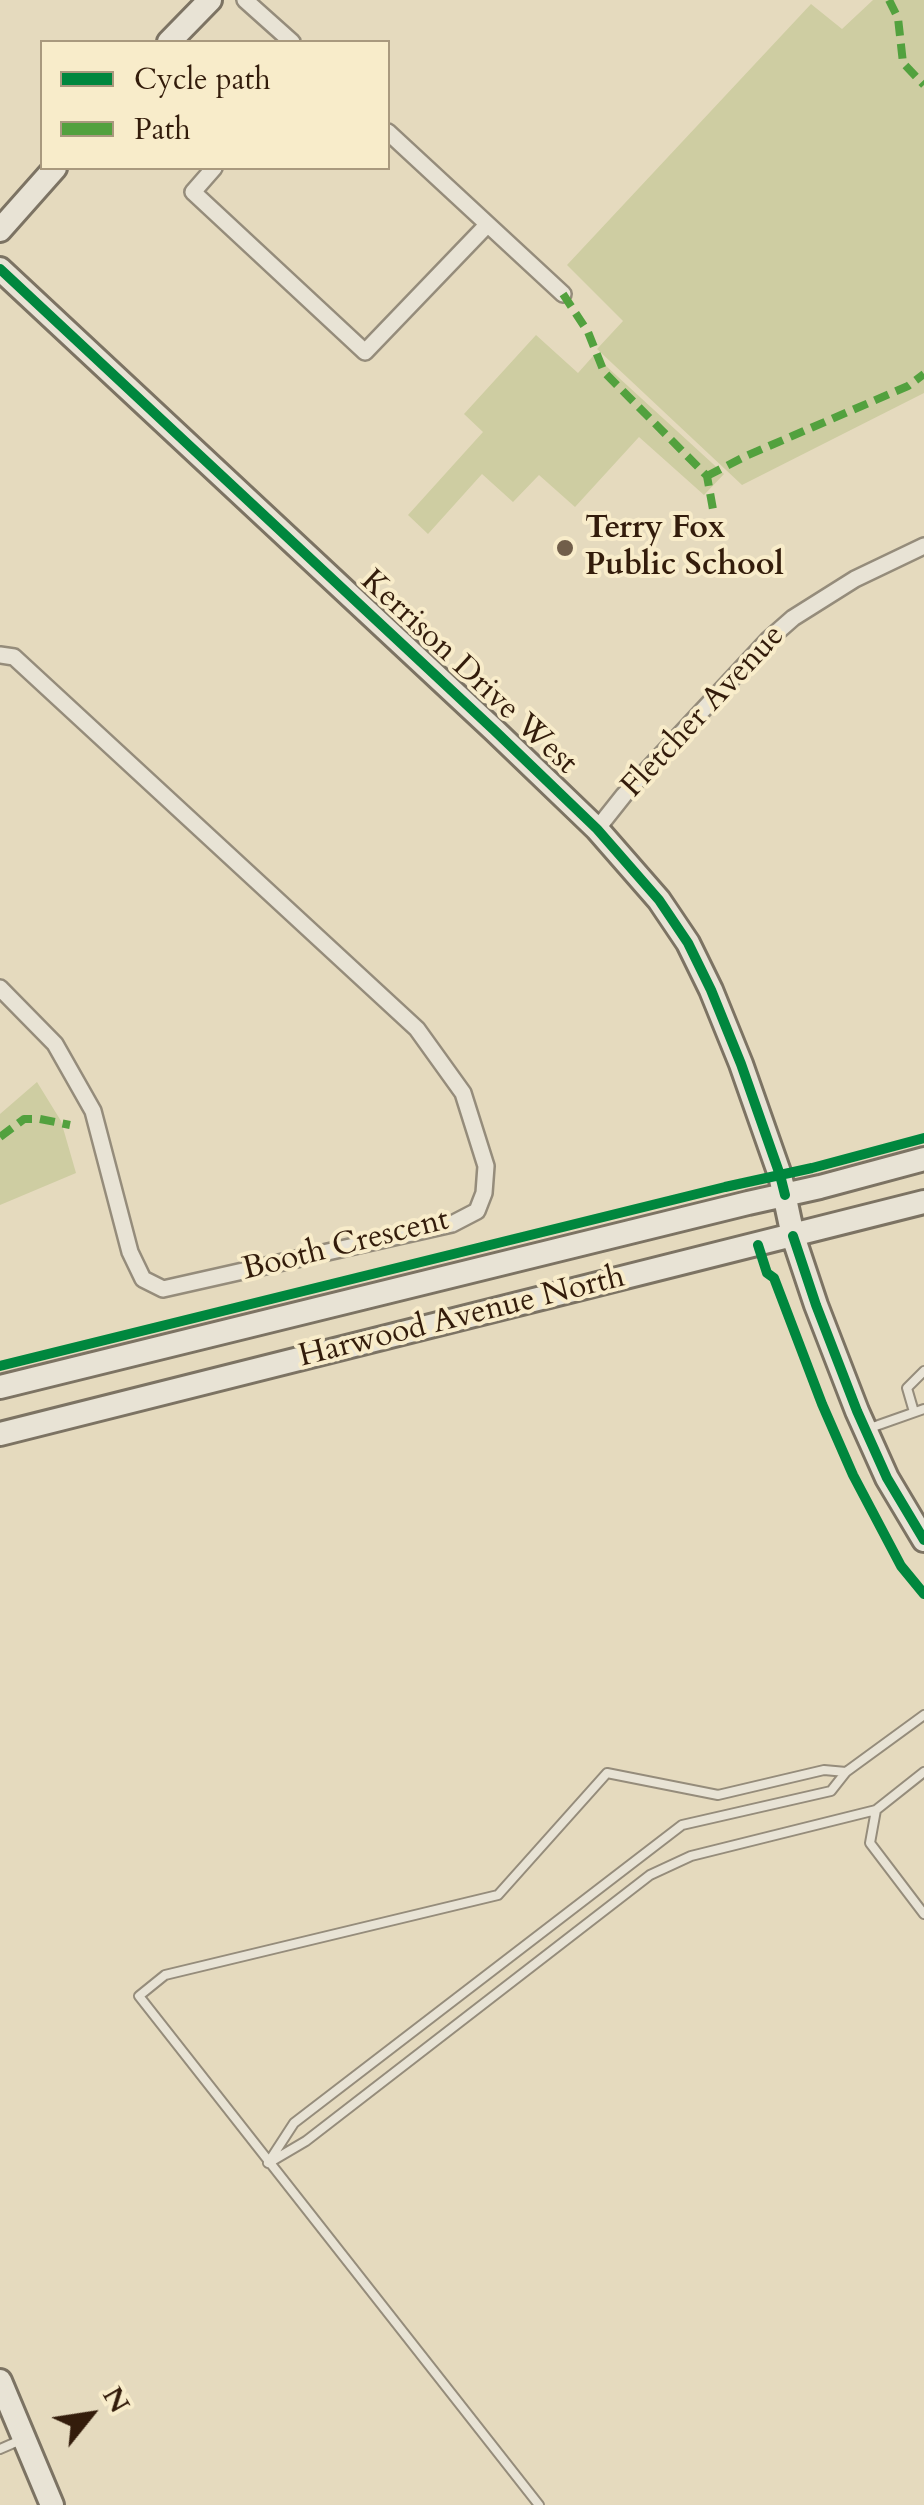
<!DOCTYPE html>
<html>
<head>
<meta charset="utf-8">
<style>
	body { margin:0 }
	#map { position:relative; width:924px; height:2505px; overflow:hidden; background:#e5dabe; font-family:Cardo,serif }
	canvas { display:block }
	.legend { position:absolute; left:40px; top:40px; width:350px; height:130px; box-sizing:border-box; background:#f8ecca; border:2px solid #a9997e; margin:0; padding:12px 18px; list-style:none; font-size:30px; color:#331c0b }
	.legend li { display:flex; align-items:center; gap:20px; height:50px }
	.legend b { width:50px; border:2px solid #a9997e }
	.north { position:absolute; left:40px; top:2365px; width:100px; height:100px; -webkit-text-stroke:8px #f8ecca; paint-order:stroke; rotate:60deg; font-size:28px; font-weight:700; line-height:40px; text-align:center; color:#331c0b }
	.north::after { content:''; display:block; margin:auto; width:35px; height:45px; background:#331c0b; clip-path:polygon(50% 0,100% 100%,50% 72%,0 100%) }
</style>
</head>
<body>
<div id="map">
<canvas width="924" height="2505"></canvas>
<ul class="legend">
<li><b style="height:12px;background:#00873e"></b>Cycle path</li>
<li><b style="height:12px;background:#52a13e"></b>Path</li>
</ul>
<div class="north">N</div>
</div>
<script>
const ctx = document.querySelector('canvas').getContext('2d');
ctx.lineJoin = 'round';
function fill(path, color) { ctx.fillStyle = color; ctx.fill(path, 'evenodd'); }
const toPath = rows => new Path2D(rows.map(r => 'M' + r).join(''));
function strokePath(path, color, width, dash) { ctx.strokeStyle = color; ctx.lineWidth = width; ctx.lineCap = dash ? 'butt' : 'round'; ctx.setLineDash(dash || []); ctx.stroke(path); }
function label(font, color, halo, rows, align = 'center') {
  ctx.font = font + ' Cardo,serif'; ctx.lineWidth = 8; ctx.setLineDash([]); ctx.textBaseline = 'middle'; ctx.strokeStyle = halo; ctx.fillStyle = color; for (const [text, x, y, turn = 0] of rows) {
    ctx.save(); ctx.translate(x, y); ctx.rotate((+turn || 0) * Math.PI / 180); ctx.textAlign = isNaN(turn) ? turn : align; if (halo) ctx.strokeText(text, 0, 0); ctx.fillText(text, 0, 0); ctx.restore();
  }
}
const green = toPath([
	[873,0,924,0,924,393,742,485,597,349,623,321,567,265,811,4,842,29],
	[536,335,578,373,594,355,724,474,704,495,639,437,575,507,539,475,513,502,482,474,428,534,408,515,483,432,464,414],
	[37,1082,61,1121,76,1173,0,1205,0,1114]
]);
const lane = toPath([
	[914,1412,907,1388,924,1371],
	[870,1428,924,1409],
	[924,1772,876,1810,870,1843,924,1914],
	[272,2161,306,2141,650,1875,691,1856,876,1810],
	[268,2163,294,2123,682,1825,831,1791,846,1772,924,1715],
	[0,2449,23,2439],
	[539,2505,139,1996,165,1975,498,1895,607,1773,718,1795,824,1770,846,1772]
]);
const street = toPath([
	[245,0,292,42],
	[388,132,563,294],
	[214,168,193,192,365,352,487,225],
	[0,655,14,657,417,1029,463,1093,486,1166,484,1193,477,1211,452,1224,163,1289,143,1279,130,1252,93,1111,55,1044,0,988],
	[597,829,624,795,768,640,793,618,855,579,924,546]
]);
const secondary = toPath([
	[169,42,210,0],
	[0,230,55,168],
	[0,269,494,730,597,829,659,900,688,943,711,990,741,1064,780,1175,793,1236,816,1305,857,1411,887,1478,924,1540],
	[0,1387,748,1203,820,1187,924,1159],
	[0,1434,924,1202],
	[0,2381,52,2505]
]);
const quiet = toPath([
	[889,0,898,18,903,63,924,85],
	[563,294,588,332,604,372,707,476,714,515],
	[707,476,746,456,908,386,924,374],
	[0,1137,24,1119,40,1119,70,1125]
]);
const cycleway = toPath([
	[0,269,494,730,597,829,659,900,688,943,711,990,741,1064,780,1175,785,1195],
	[793,1236,816,1305,857,1411,887,1478,924,1540],
	[758,1245,767,1273,774,1278,822,1404,853,1475,901,1566,924,1594],
	[0,1366,725,1187,812,1168,924,1138]
]);
const markers = [
	[565,548,10,"#715e4a"]
];
const poiNames = [
	["Terry Fox",585,530],
	["Public School",585,567]
];
const streetNames = [
	["Kerrison Drive West",468,673,43],
	["Fletcher Avenue",704,712,-47],
	["Booth Crescent",346,1246,-14],
	["Harwood Avenue North",462,1318,-14]
];
fill(green, '#cecda2');
strokePath(lane, '#958c7b', 12);
strokePath(street, '#958c7b', 20);
strokePath(secondary, '#7c7363', 28);
strokePath(lane, '#e8e3d5', 8);
strokePath(street, '#e8e3d5', 15);
strokePath(secondary, '#e8e3d5', 22);
strokePath(quiet, '#52a13e', 8, [15, 8]);
strokePath(cycleway, '#00873e', 10);
for (const [x, y, r, color] of markers) { const dot = new Path2D(); dot.arc(x, y, r, 0, 2 * Math.PI); ctx.fillStyle = color; ctx.fill(dot); strokePath(dot, '#f8ecca', 4); }
label('bold 32px', '#331c0b', '#f8ecca', poiNames, 'left');
label('32px', '#331c0b', '#f8ecca', streetNames);
</script>
</body>
</html>
